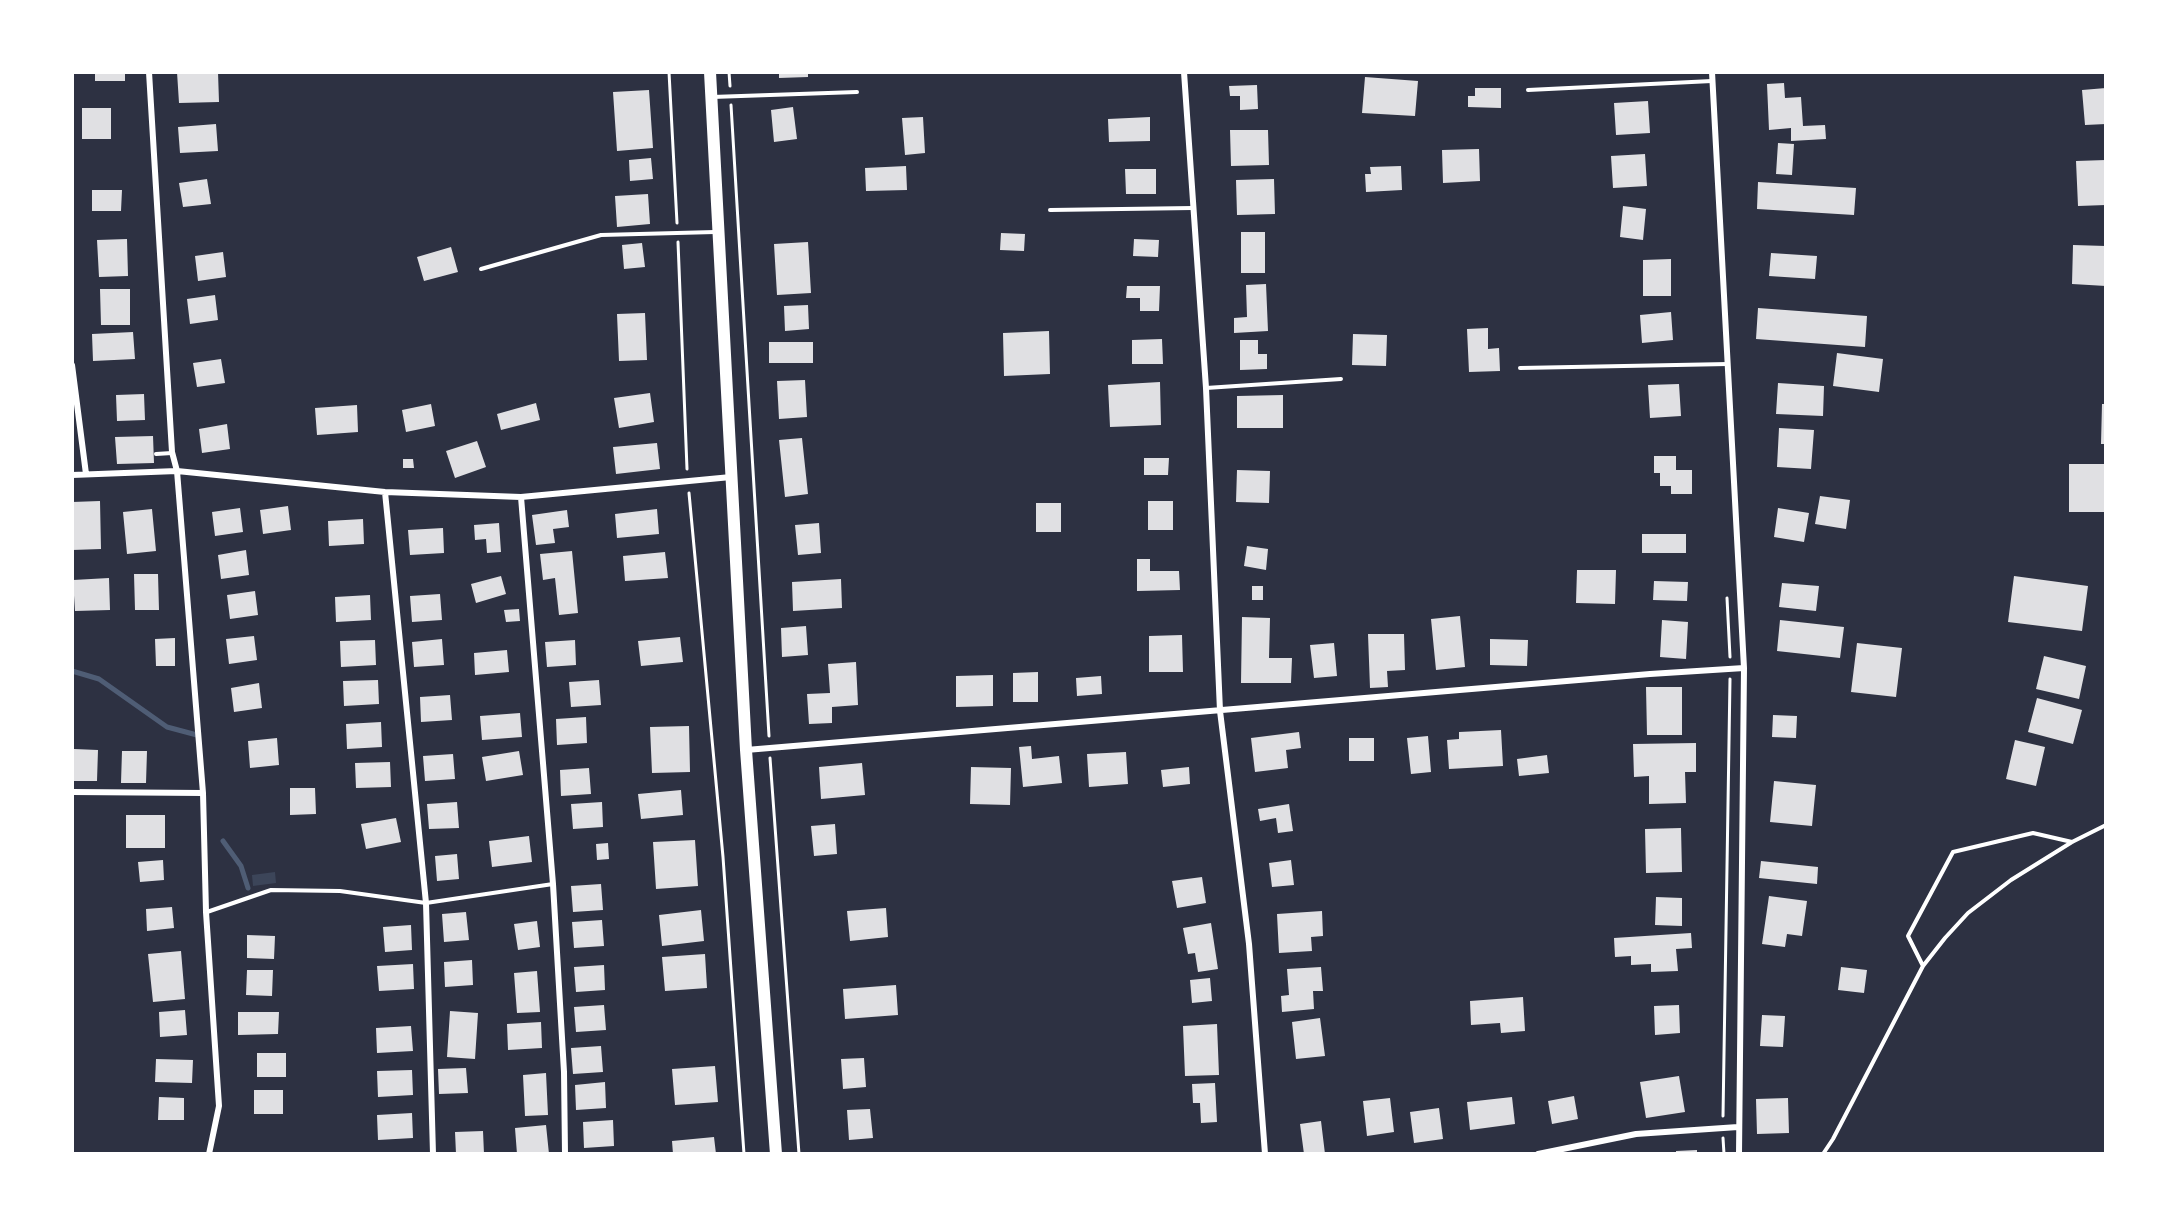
<!DOCTYPE html>
<html>
<head>
<meta charset="utf-8">
<style>
	body { margin:0 }
	#map { position:relative; width:2178px; height:1226px; overflow:hidden; background:#2d3142; font-family:Roboto,sans-serif }
	canvas { display:block }
	.frame { position:absolute; inset:0; border:74px solid #fff; pointer-events:none }
</style>
</head>
<body>
<div id="map">
<canvas width="2178" height="1226"></canvas>
<div class="frame"></div>
</div>
<script>
const ctx = document.querySelector('canvas').getContext('2d');
ctx.lineJoin = 'round';
function fill(path, color) { ctx.fillStyle = color; ctx.fill(path, 'evenodd'); }
const toPath = rows => new Path2D(rows.map(r => 'M' + r).join(''));
function strokePath(path, color, width, dash) { ctx.strokeStyle = color; ctx.lineWidth = width; ctx.lineCap = dash ? 'butt' : 'round'; ctx.setLineDash(dash || []); ctx.stroke(path); }
const green = toPath([
	[275,872,276,883,253,886,252,875]
]);
const stream = toPath([
	[72,671,99,679,167,727,197,735],
	[223,841,241,866,248,888]
]);
const building = toPath([
	[95,72,125,72,125,81,95,81],
	[177,72,218,72,219,102,179,103],
	[779,72,808,72,808,77,779,78],
	[1365,77,1418,81,1415,116,1362,113],
	[1784,83,1785,98,1801,97,1803,126,1825,125,1826,139,1791,141,1791,128,1769,130,1767,84],
	[1257,85,1258,109,1240,110,1240,96,1230,96,1229,86],
	[1475,88,1501,88,1501,108,1468,107,1468,96,1475,96],
	[2106,88,2106,124,2085,125,2082,90],
	[649,90,653,148,617,151,613,92],
	[1648,101,1650,133,1616,135,1614,103],
	[793,107,797,139,774,142,771,110],
	[82,108,111,108,111,139,82,139],
	[923,117,925,153,905,155,902,118],
	[1150,117,1150,141,1109,142,1108,119],
	[216,124,218,151,180,153,178,127],
	[1230,130,1268,130,1269,165,1231,166],
	[1778,143,1794,144,1792,175,1776,174],
	[1479,149,1480,181,1443,183,1442,150],
	[1645,154,1647,186,1613,188,1611,156],
	[651,158,653,179,630,181,629,160],
	[2106,160,2106,205,2078,206,2076,161],
	[906,166,907,190,866,191,865,168],
	[1401,166,1402,190,1366,192,1365,174,1371,174,1370,167],
	[1125,169,1156,169,1156,194,1126,194],
	[207,179,211,204,183,207,179,183],
	[1274,179,1275,214,1237,215,1236,180],
	[1758,182,1856,188,1854,215,1757,209],
	[92,190,122,190,121,211,92,211],
	[648,194,650,224,617,227,615,196],
	[1623,206,1646,209,1643,240,1620,237],
	[1241,232,1265,232,1265,273,1241,273],
	[1001,233,1025,234,1024,251,1000,250],
	[127,239,128,276,99,277,97,240],
	[1134,239,1159,240,1158,257,1133,256],
	[808,242,811,293,777,295,774,244],
	[642,243,645,267,624,269,622,245],
	[2073,245,2106,246,2106,286,2072,284],
	[451,247,458,272,424,281,417,257],
	[223,252,226,277,198,281,195,256],
	[1771,253,1817,256,1815,279,1769,276],
	[1671,259,1671,296,1643,296,1643,260],
	[1266,284,1268,331,1234,333,1234,318,1247,317,1246,285],
	[1127,286,1160,286,1159,311,1140,311,1140,298,1126,298],
	[100,289,130,289,130,325,101,325],
	[215,295,218,320,190,324,187,299],
	[808,305,809,329,785,331,784,306],
	[1758,308,1867,316,1865,347,1756,339],
	[1671,312,1673,340,1642,343,1640,315],
	[645,313,647,360,619,361,617,314],
	[1488,328,1488,349,1499,348,1500,371,1469,372,1467,329],
	[1049,331,1050,374,1004,376,1003,333],
	[133,332,135,359,93,361,92,334],
	[1353,334,1387,335,1386,366,1352,365],
	[1162,339,1163,364,1132,364,1132,340],
	[1240,340,1258,340,1258,354,1267,354,1267,369,1240,370],
	[769,342,813,342,813,363,769,363],
	[1837,353,1883,359,1879,392,1833,386],
	[221,359,225,383,197,387,193,363],
	[805,380,807,417,779,419,777,381],
	[1160,382,1161,425,1110,427,1108,385],
	[1778,383,1824,386,1823,416,1776,414],
	[1679,384,1681,416,1650,418,1648,385],
	[650,393,654,422,619,428,614,398],
	[144,394,145,420,117,421,116,395],
	[1283,395,1283,428,1237,428,1237,396],
	[536,403,540,420,501,430,497,414],
	[431,404,435,426,406,432,402,410],
	[2102,404,2106,404,2106,444,2101,444],
	[357,405,358,432,317,435,315,408],
	[227,424,230,449,202,453,199,429],
	[1779,428,1814,430,1811,469,1777,467],
	[153,436,154,463,117,464,115,437],
	[802,438,808,494,785,497,779,440],
	[477,441,486,467,455,478,446,451],
	[657,443,660,469,616,474,613,447],
	[1654,456,1676,456,1676,470,1692,470,1692,494,1671,494,1671,486,1660,486,1660,473,1654,473],
	[1144,458,1169,458,1168,475,1144,475],
	[403,459,413,459,414,468,403,468],
	[2069,464,2106,464,2106,512,2069,512],
	[1237,470,1270,471,1269,503,1236,502],
	[1820,496,1850,500,1846,529,1815,524],
	[100,501,101,549,72,550,72,502],
	[1148,501,1173,501,1173,530,1148,530],
	[1036,503,1061,503,1061,532,1036,532],
	[288,506,291,530,263,534,260,510],
	[240,508,243,532,215,536,212,512],
	[1778,508,1809,513,1804,542,1774,537],
	[152,509,156,551,127,554,123,512],
	[657,509,659,534,617,538,615,514],
	[567,510,569,527,553,529,555,543,536,545,532,515],
	[363,519,364,544,329,546,328,521],
	[499,523,501,552,487,553,486,539,475,540,474,525],
	[819,523,821,553,798,555,795,525],
	[443,528,444,553,410,555,408,530],
	[1642,534,1686,534,1686,553,1642,553],
	[1247,546,1268,549,1266,570,1244,566],
	[246,550,249,575,221,579,218,555],
	[572,551,578,613,559,615,555,578,543,580,540,554],
	[665,552,668,578,625,581,623,556],
	[1137,559,1150,559,1150,571,1179,571,1180,590,1137,591],
	[1577,570,1616,570,1615,604,1576,603],
	[134,574,158,574,159,610,135,610],
	[501,576,506,594,476,603,471,584],
	[2014,576,2088,586,2082,631,2008,622],
	[109,578,110,610,75,611,73,580],
	[841,579,842,608,793,611,792,582],
	[1654,581,1688,582,1687,601,1653,600],
	[1782,583,1819,586,1816,611,1779,607],
	[1252,586,1263,586,1263,600,1252,600],
	[255,591,258,615,230,619,227,595],
	[440,594,442,620,412,622,410,596],
	[370,595,371,620,336,622,335,597],
	[519,609,520,621,506,622,504,610],
	[1460,616,1465,667,1436,670,1431,619],
	[1242,617,1270,618,1269,658,1292,658,1291,683,1241,683],
	[1662,620,1688,622,1686,659,1660,657],
	[1780,620,1844,627,1840,658,1777,651],
	[806,626,808,655,782,657,781,628],
	[1368,634,1404,634,1405,670,1387,671,1388,687,1370,688],
	[1182,635,1183,672,1149,672,1149,636],
	[254,636,257,660,229,664,226,639],
	[680,637,683,662,641,666,638,641],
	[175,638,175,666,156,666,155,639],
	[442,639,444,665,414,667,412,642],
	[1490,639,1528,640,1527,666,1490,665],
	[375,640,376,665,341,667,340,641],
	[575,640,576,665,547,667,545,642],
	[1334,643,1337,676,1314,678,1310,645],
	[1857,643,1902,648,1896,697,1851,692],
	[507,650,509,672,475,675,474,653],
	[2044,656,2086,666,2079,699,2036,689],
	[856,662,858,705,832,707,832,723,809,724,807,694,830,693,828,664],
	[1038,672,1038,702,1013,702,1013,673],
	[993,675,993,706,956,707,956,676],
	[1101,676,1102,694,1077,696,1076,678],
	[378,680,379,704,344,706,343,681],
	[599,680,601,705,571,707,569,682],
	[259,683,262,708,234,712,231,688],
	[1646,687,1682,687,1682,735,1647,735],
	[450,695,452,720,421,722,420,697],
	[2037,698,2082,710,2073,744,2028,732],
	[520,713,522,737,482,740,480,716],
	[1773,715,1797,716,1796,738,1772,737],
	[586,717,587,743,557,745,556,719],
	[381,722,382,747,347,749,346,724],
	[689,726,690,772,652,773,650,727],
	[1501,730,1503,766,1449,769,1447,740,1459,739,1459,732],
	[1299,732,1301,748,1286,750,1288,768,1255,772,1251,738],
	[1428,736,1431,772,1411,774,1407,738],
	[277,738,279,765,250,768,248,741],
	[1349,738,1374,738,1374,761,1349,761],
	[2015,740,2045,747,2036,786,2006,779],
	[1696,743,1696,772,1685,772,1686,803,1649,804,1649,776,1634,777,1633,744],
	[1031,746,1032,759,1059,756,1062,783,1023,787,1019,747],
	[74,749,98,750,97,781,73,781],
	[122,751,147,751,146,783,121,783],
	[519,751,523,775,486,781,482,757],
	[1126,752,1128,784,1089,787,1087,754],
	[453,754,455,779,425,781,423,756],
	[1547,755,1549,773,1519,776,1517,759],
	[390,762,391,787,356,788,355,763],
	[862,763,865,795,821,799,819,767],
	[971,767,1011,768,1010,805,970,804],
	[1189,767,1190,784,1163,787,1161,770],
	[589,768,591,794,561,796,560,770],
	[1774,781,1816,785,1812,826,1770,822],
	[290,788,315,788,316,814,290,815],
	[681,790,683,815,641,819,638,794],
	[457,802,459,828,429,829,427,804],
	[602,802,603,827,573,829,571,804],
	[1289,804,1293,831,1278,833,1276,818,1260,821,1258,809],
	[126,815,165,815,165,848,126,848],
	[396,818,401,842,366,849,361,824],
	[835,824,837,854,814,856,811,826],
	[1681,828,1682,872,1646,873,1645,829],
	[529,836,532,862,492,867,489,841],
	[695,840,698,886,656,889,653,842],
	[608,843,609,859,597,860,596,844],
	[457,854,459,879,437,881,435,856],
	[163,860,164,880,140,882,138,862],
	[1291,860,1294,885,1272,887,1269,863],
	[1761,861,1818,867,1817,884,1759,878],
	[1202,877,1206,903,1177,908,1172,881],
	[601,884,603,910,573,912,571,886],
	[1769,896,1807,901,1802,936,1787,934,1785,947,1762,944],
	[1656,897,1682,898,1682,926,1655,925],
	[172,907,174,928,147,931,146,909],
	[886,908,888,937,850,941,847,911],
	[701,910,704,941,662,946,659,915],
	[1322,911,1323,936,1311,937,1312,951,1279,953,1277,914],
	[466,912,469,940,444,942,442,914],
	[602,920,604,946,574,948,572,922],
	[537,921,540,947,518,950,514,924],
	[1211,923,1218,969,1198,972,1195,953,1188,954,1183,928],
	[411,925,412,950,385,952,383,927],
	[1691,933,1692,948,1676,949,1678,971,1651,972,1651,964,1631,965,1631,956,1615,957,1614,938],
	[247,935,275,936,274,959,247,958],
	[181,951,185,999,153,1002,148,954],
	[705,954,707,988,665,991,662,957],
	[472,960,473,985,445,987,444,962],
	[413,964,414,989,379,991,377,966],
	[604,965,605,990,576,992,574,967],
	[1321,967,1323,991,1313,991,1314,1009,1282,1012,1281,996,1289,995,1287,969],
	[1841,967,1867,970,1864,993,1838,990],
	[247,970,273,970,272,996,246,995],
	[537,971,540,1012,517,1013,514,973],
	[1210,978,1212,1001,1192,1003,1190,980],
	[896,985,898,1015,845,1019,843,989],
	[1523,997,1525,1031,1501,1033,1500,1023,1471,1025,1470,1001],
	[604,1005,606,1030,576,1032,574,1007],
	[1679,1005,1680,1033,1655,1035,1654,1006],
	[185,1010,187,1035,160,1037,159,1012],
	[450,1011,478,1013,475,1059,447,1057],
	[238,1012,279,1012,278,1034,238,1035],
	[1762,1015,1785,1016,1783,1047,1760,1046],
	[1320,1018,1325,1056,1296,1059,1292,1022],
	[541,1022,542,1048,508,1050,507,1024],
	[1217,1024,1219,1075,1185,1076,1183,1026],
	[411,1026,413,1051,377,1053,376,1028],
	[601,1046,603,1072,573,1074,571,1048],
	[257,1053,286,1053,286,1077,257,1077],
	[864,1058,866,1087,843,1089,841,1059],
	[156,1059,193,1060,192,1083,155,1082],
	[715,1066,718,1102,675,1105,672,1069],
	[466,1068,468,1093,439,1094,438,1069],
	[412,1070,413,1095,378,1097,377,1071],
	[546,1073,548,1115,525,1116,523,1075],
	[1679,1076,1685,1112,1646,1118,1640,1082],
	[605,1082,606,1108,576,1110,575,1085],
	[1215,1083,1217,1122,1201,1123,1200,1103,1193,1103,1192,1084],
	[254,1090,283,1090,283,1114,254,1114],
	[1574,1096,1578,1119,1552,1124,1548,1101],
	[159,1097,184,1098,184,1120,158,1120],
	[1512,1097,1515,1124,1470,1130,1467,1102],
	[1390,1098,1394,1132,1367,1136,1363,1101],
	[1788,1098,1789,1133,1757,1134,1756,1099],
	[1439,1108,1443,1139,1414,1143,1410,1112],
	[870,1109,873,1138,849,1140,847,1110],
	[412,1113,413,1138,378,1140,377,1115],
	[613,1120,614,1146,584,1148,583,1122],
	[1321,1121,1325,1154,1304,1154,1300,1124],
	[546,1125,549,1154,517,1154,515,1128],
	[483,1131,484,1154,456,1154,455,1132],
	[714,1137,716,1154,673,1154,672,1141],
	[1697,1150,1697,1154,1676,1154,1676,1151]
]);
const path = toPath([
	[669,72,677,223],
	[729,72,730,86],
	[731,105,769,736],
	[678,242,687,469],
	[689,493,723,857,744,1154],
	[1727,598,1730,657],
	[770,758,799,1154],
	[1723,1116,1730,679],
	[1723,1138,1724,1154]
]);
const service = toPath([
	[1528,90,1712,81],
	[712,97,857,92],
	[1050,210,1193,208],
	[481,269,601,235,715,232],
	[1520,368,1728,364],
	[1206,388,1341,379],
	[156,454,172,453],
	[207,912,271,890,340,891,426,903,553,884],
	[1923,966,1908,936,1953,852,2033,833,2072,842],
	[1823,1154,1833,1139,1923,966,1945,938,1968,913,2011,880,2072,842,2106,825]
]);
const minor = toPath([
	[149,72,172,452,177,471,203,793,206,912,219,1106,209,1154],
	[1184,72,1206,388,1220,711,1249,944,1265,1154],
	[1712,72,1744,668,1739,1154],
	[72,365,86,474],
	[72,475,177,471,385,492,521,497,731,477],
	[385,492,426,903,433,1154],
	[521,497,553,884,564,1072,565,1154],
	[746,750,1650,674,1744,668],
	[72,792,203,793],
	[1538,1154,1636,1134,1738,1127]
]);
const primary = toPath([
	[710,72,746,750,776,1154]
]);
fill(green, '#3c4559');
strokePath(stream, '#4f5d75', 5);
fill(building, '#e0e0e3');
strokePath(path, '#fff', 3);
strokePath(service, '#fff', 4);
strokePath(minor, '#fff', 6);
strokePath(primary, '#fff', 12);
</script>
</body>
</html>
